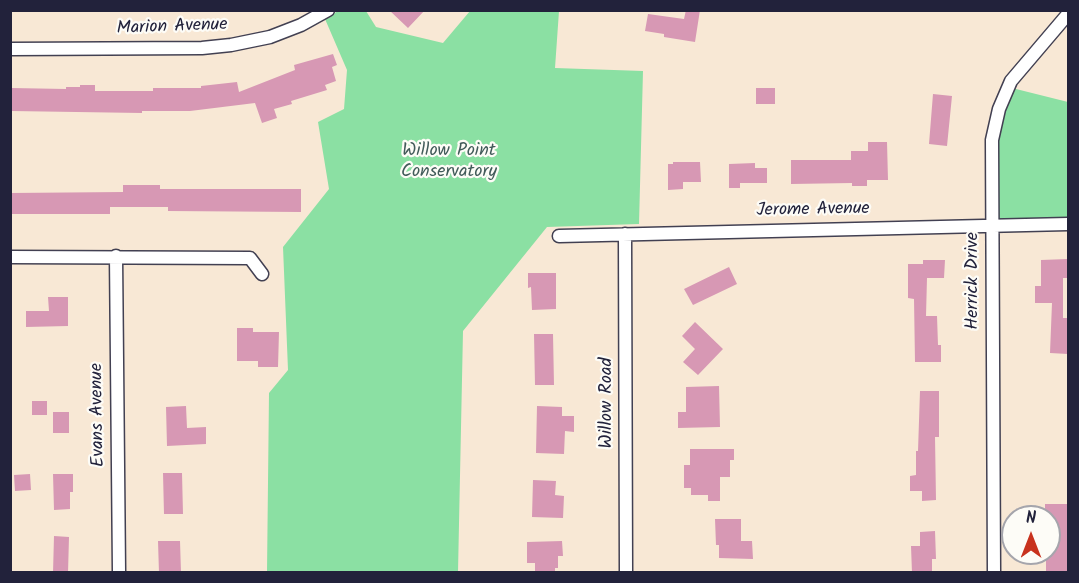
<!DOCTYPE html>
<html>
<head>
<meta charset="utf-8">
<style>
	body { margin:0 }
	#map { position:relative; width:1079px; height:583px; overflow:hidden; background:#f8e8d5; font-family:Kalam,sans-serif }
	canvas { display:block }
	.frame { position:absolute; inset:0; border:12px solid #22223b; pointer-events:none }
	.north { position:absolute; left:1001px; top:505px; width:60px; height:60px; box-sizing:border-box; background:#fdfcf7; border:2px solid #a5a5ac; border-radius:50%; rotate:0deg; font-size:16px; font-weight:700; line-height:24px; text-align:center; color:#22223b }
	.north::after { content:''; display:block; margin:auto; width:21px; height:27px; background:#c8321e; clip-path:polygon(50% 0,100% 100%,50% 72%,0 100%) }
</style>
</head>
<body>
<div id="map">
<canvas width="1079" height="583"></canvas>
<div class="frame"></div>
<div class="north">N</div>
</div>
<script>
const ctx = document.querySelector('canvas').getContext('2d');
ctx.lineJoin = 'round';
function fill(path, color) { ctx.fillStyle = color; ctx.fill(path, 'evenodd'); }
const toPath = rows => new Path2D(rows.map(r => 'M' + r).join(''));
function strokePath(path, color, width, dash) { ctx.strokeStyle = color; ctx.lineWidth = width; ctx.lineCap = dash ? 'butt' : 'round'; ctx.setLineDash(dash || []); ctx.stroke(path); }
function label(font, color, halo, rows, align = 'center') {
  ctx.font = font + ' Kalam,sans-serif'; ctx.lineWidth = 4.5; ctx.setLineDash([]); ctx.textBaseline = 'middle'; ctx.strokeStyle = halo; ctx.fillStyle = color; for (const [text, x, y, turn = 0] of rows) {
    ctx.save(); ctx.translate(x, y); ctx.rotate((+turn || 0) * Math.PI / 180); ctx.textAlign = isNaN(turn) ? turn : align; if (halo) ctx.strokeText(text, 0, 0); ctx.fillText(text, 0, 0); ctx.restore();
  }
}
const green = toPath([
	[338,11,366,11,376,27,443,43,470,11,559,11,555,68,643,71,639,224,547,227,463,331,458,572,267,572,269,393,288,370,283,247,329,189,318,122,344,109,347,70,325,19],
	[1008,87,1068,102,1068,221,994,222,994,151]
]);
const building = toPath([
	[389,10,425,10,408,28],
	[686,10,700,10,695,42,664,37,664,34,645,31,648,14,684,19],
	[333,54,337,65,332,67,336,81,325,85,327,90,291,101,292,104,274,109,277,118,262,123,255,103,190,111,142,111,142,113,11,111,11,88,66,89,66,87,80,87,80,85,95,85,95,91,153,91,153,88,201,88,201,86,237,82,239,92,295,70,294,65],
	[756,88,775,88,775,104,756,104],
	[933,94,952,96,947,146,929,144],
	[868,142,887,142,888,180,867,180,867,186,852,186,852,183,791,184,791,160,851,160,851,151,868,151],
	[673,162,700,162,701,182,683,182,683,189,668,190,668,164,673,164],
	[755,163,755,168,767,168,767,183,740,183,740,188,729,188,729,164],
	[123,185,160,185,160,189,301,189,301,212,168,211,168,207,110,207,110,214,10,214,10,193,123,192],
	[1068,259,1068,278,1063,278,1063,318,1068,318,1068,354,1050,353,1052,303,1035,303,1035,286,1041,286,1041,260],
	[923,260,945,260,944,278,927,278,926,316,937,316,938,345,941,345,941,362,915,362,914,299,908,298,908,264,923,264],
	[729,267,737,284,693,305,684,289],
	[528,273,556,273,556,309,532,310,531,287,528,288],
	[48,297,68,297,68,326,26,327,26,311,49,311],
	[695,322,723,349,698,375,683,362,695,349,682,336],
	[237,328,253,328,253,332,279,332,278,367,258,367,258,361,237,361],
	[534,334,553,334,554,385,535,385],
	[719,386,720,427,678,428,678,412,686,412,686,387],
	[920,391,939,391,939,437,935,437,936,500,922,501,922,491,910,491,910,476,916,475,916,451,918,451],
	[32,401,47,401,47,415,32,415],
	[186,406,187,428,206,427,206,444,167,446,166,407],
	[537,406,562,407,562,416,574,416,574,432,565,431,564,454,536,453],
	[53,412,69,412,69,433,53,433],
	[690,449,734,449,734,460,730,460,730,477,720,477,720,501,708,501,708,495,691,495,691,488,684,488,684,465,690,465],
	[163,473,182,473,183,514,164,514],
	[30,474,31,490,15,491,14,475],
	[53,474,73,474,73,492,70,492,70,509,54,510],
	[533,480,556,481,555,495,564,496,563,518,532,517],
	[1045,504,1068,504,1068,573,1046,573,1046,553,1049,553,1049,517,1045,517],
	[715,519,741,519,741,541,752,541,753,559,719,558,719,545,716,545],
	[935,531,936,559,932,559,932,572,912,573,911,546,920,546,920,532],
	[54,536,69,537,68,573,53,573],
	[158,541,180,541,181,573,159,573],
	[562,541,563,556,558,556,558,568,555,568,555,573,535,573,535,563,527,563,527,542]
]);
const minor = toPath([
	[10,49,202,48,231,45,270,37,301,25,328,10],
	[625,234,626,572],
	[559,236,1068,224],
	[116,256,119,572],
	[10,257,250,258,262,274],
	[994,572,992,140,999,109,1011,81,1068,14]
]);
const streetNames = [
	["Marion Avenue",172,28,-2],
	["Jerome Avenue",813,211,-1],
	["Herrick Drive",974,281,-90],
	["Willow Road",608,403,-90],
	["Evans Avenue",99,415,-91]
];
const parkNames = [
	["Willow Point",449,152],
	["Conservatory",449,173]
];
fill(green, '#8be0a3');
fill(building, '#d798b4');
strokePath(minor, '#424052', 15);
strokePath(minor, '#fff', 12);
label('18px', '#22223b', '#fdfcf7', streetNames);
label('18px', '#425b5a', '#fdfcf7', parkNames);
</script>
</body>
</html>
